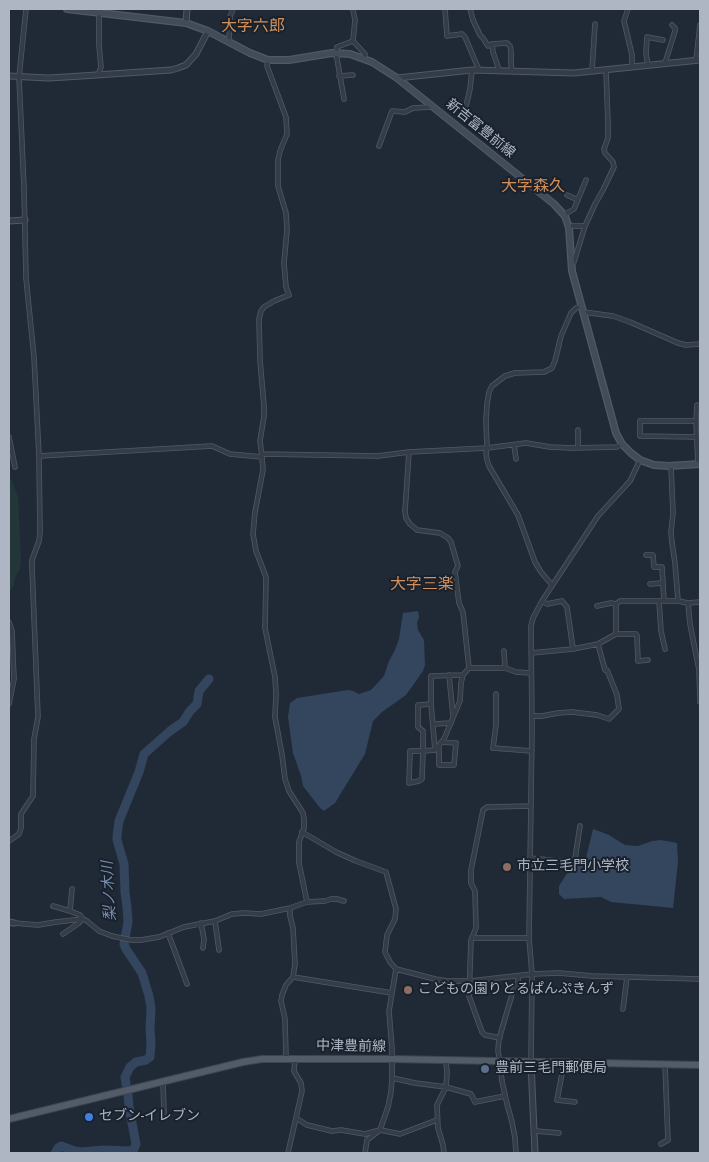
<!DOCTYPE html>
<html>
<head>
<meta charset="utf-8">
<style>
	body { margin:0 }
	#map { position:relative; width:709px; height:1162px; overflow:hidden; background:#202a37; font-family:Jost,sans-serif }
	canvas { display:block }
	.frame { position:absolute; inset:0; border:10px solid #aeb6c4; pointer-events:none }
</style>
</head>
<body>
<div id="map">
<canvas width="709" height="1162"></canvas>
<div class="frame"></div>
</div>
<script>
const ctx = document.querySelector('canvas').getContext('2d');
ctx.lineJoin = 'round';
function fill(path, color) { ctx.fillStyle = color; ctx.fill(path, 'evenodd'); }
const toPath = rows => new Path2D(rows.map(r => 'M' + r).join(''));
function strokePath(path, color, width, dash) { ctx.strokeStyle = color; ctx.lineWidth = width; ctx.lineCap = dash ? 'butt' : 'round'; ctx.setLineDash(dash || []); ctx.stroke(path); }
function label(font, color, halo, rows, align = 'center') {
  ctx.font = font + ' Jost,"Noto Sans JP",sans-serif'; ctx.lineWidth = 4; ctx.setLineDash([]); ctx.textBaseline = 'middle'; ctx.strokeStyle = halo; ctx.fillStyle = color; for (const [text, x, y, turn = 0] of rows) {
    ctx.save(); ctx.translate(x, y); ctx.rotate((+turn || 0) * Math.PI / 180); ctx.textAlign = isNaN(turn) ? turn : align; if (halo) ctx.strokeText(text, 0, 0); ctx.fillText(text, 0, 0); ctx.restore();
  }
}
const green = toPath([
	[9,474,18,497,21,562,20,568,15,578,14,586,9,592]
]);
const water = toPath([
	[418,611,419,617,417,623,418,630,424,640,425,665,423,671,406,695,382,712,373,721,365,754,335,803,324,811,320,808,303,786,301,776,293,753,288,717,290,703,297,698,348,690,353,691,359,694,371,690,384,676,389,661,395,650,399,639,403,613],
	[593,829,609,835,625,845,638,846,652,841,661,840,677,843,678,862,673,908,611,902,601,897,564,899,559,894,559,886,566,875,570,870,585,862]
]);
const river = toPath([
	[126,1084,125,1077,130,1067,136,1062,146,1060,150,1057,151,1043,150,1029,151,1008,149,996,142,973,126,949,124,944,128,922,127,907,125,892,124,864,117,840,117,836,119,821,139,772,144,754,170,731,183,722,190,711,197,704,199,691,209,679],
	[55,1153,58,1148,61,1146,75,1151,82,1152,103,1150,130,1151,134,1149,136,1144,129,1107,128,1094]
]);
const minor = toPath([
	[445,9,447,36,462,34,465,37,479,70],
	[470,9,473,20,480,35,483,38,488,46,492,44],
	[628,9,624,21,632,55,632,67],
	[353,10,355,20,353,41],
	[229,43,230,17,233,9],
	[696,60,700,25],
	[665,63,675,31,675,28,672,25],
	[648,65,646,54,647,37,663,40],
	[499,70,493,52,492,44,507,43,510,46,511,51,511,64,512,71],
	[592,71,595,24],
	[98,75,101,67,99,45,99,13],
	[339,76,353,75],
	[344,99,336,53,337,47,353,41,365,54,364,59],
	[466,106,470,89,472,70],
	[379,146,392,111,405,112,413,108,432,107],
	[567,195,578,200],
	[564,215,574,209,586,180],
	[569,226,585,226,595,204,603,190,614,167,613,162,605,153,604,149,608,138,608,123,606,70],
	[572,264,574,262,585,226],
	[583,312,613,316,630,322,678,343,686,345,700,344],
	[697,405,696,421,698,464],
	[696,421,640,421,640,436,697,437],
	[578,430,578,448],
	[9,437,15,467],
	[514,445,516,459],
	[409,452,405,511,406,518,410,524,417,530,440,533,448,538,451,542,458,566,455,572,459,603,463,612,469,668,463,675,461,683,460,701,444,739,435,750,423,751,410,751,409,783,419,781,422,779,423,751,423,731,418,727,418,705,431,704],
	[262,454,378,456,409,452,487,448,526,443,550,447,572,448,617,447,622,444],
	[39,456,212,446,230,454,262,457],
	[671,466,673,513,671,532,672,543,675,563,678,601,688,603,700,602],
	[646,555,653,555,654,567,662,567,664,601],
	[650,584,662,583],
	[552,585,541,572,535,562,518,515,489,466,487,460,486,452,487,448,486,421,487,404,489,392,492,386,505,376,515,373,544,372,552,368,555,361,561,336,571,313,576,308,581,306],
	[542,601,547,604,562,601,567,607,573,649],
	[659,601,661,631,665,649],
	[688,603,690,624,699,670,700,702],
	[597,606,611,603,616,604],
	[9,622,12,631,14,679,9,704],
	[616,634,616,604,620,601,678,601],
	[504,651,505,668],
	[531,653,573,649,598,644,616,634,636,634,637,636,638,661,648,660],
	[469,668,505,668,516,672,531,673],
	[449,675,453,716],
	[496,694,496,725,493,748,532,751],
	[532,716,542,716,558,713,572,712,597,715,609,719,619,709,617,695,607,670,605,670,598,644],
	[434,724,451,723],
	[439,745,439,765,454,765,456,743,441,742],
	[435,750,431,704,431,676,463,675],
	[302,832,336,852,356,861,386,872,396,909,395,919,387,935,385,952,390,962,396,969,435,979,447,981,470,981,532,974,559,973,593,976,700,979],
	[9,841,19,834,21,828,21,814,33,796,34,739,38,717,32,567,32,560,39,541,40,532,39,456,34,357,26,278,24,188,19,77,26,9],
	[530,858,568,862,575,859,580,826],
	[72,889,70,911,80,915,83,919],
	[307,902,325,901,331,899,337,899,344,901],
	[53,906,70,911],
	[215,921,219,950],
	[14,923,38,925,56,922,83,919,87,921,99,931,112,936,131,940,141,940,159,937,184,927,215,921,232,914,244,913,261,914,290,908,307,902,299,863,299,842,304,828,304,819,303,813,289,791,285,779,282,755,275,717,276,694,275,677,265,628,266,577,256,551,253,534,255,512,263,470,262,457,260,441,264,416,264,406,260,360,259,319,261,311,264,307,274,301,289,295,286,287,284,263,287,230,286,213,278,186,278,160,280,151,287,134,286,117,267,66,268,60],
	[201,923,204,939,203,948],
	[168,933,187,984],
	[63,934,79,923,81,920],
	[472,938,529,938],
	[293,977,392,993],
	[623,1009,627,977],
	[500,1038,485,1035,482,1032,469,996,471,940,476,928,475,891,471,883,471,870,483,810,487,807,531,806],
	[286,1058,285,1019,281,1001,282,995,286,985,293,977,295,964,293,928,290,916,290,908],
	[531,1063,532,974,529,938,532,730,531,626,533,618,542,601,598,516,630,481,640,460],
	[564,1063,557,1100,575,1102],
	[392,1078,415,1083,446,1087,471,1094,475,1102,505,1096],
	[163,1081,164,1113],
	[296,1118,307,1125,332,1131,341,1130,365,1134,380,1130,400,1134,437,1120],
	[535,1131,559,1133],
	[661,1144,668,1140,665,1064],
	[288,1153,302,1091,301,1083,294,1071,295,1059],
	[365,1153,367,1140,380,1130,388,1107,391,1092,392,1078,392,1049,389,1011,396,969],
	[444,1153,443,1145,438,1128,437,1105,446,1087,447,1073,446,1061],
	[516,1153,515,1138,512,1122,507,1104,502,1081,498,1050,499,1039,513,991,517,985,519,976]
]);
const tertiary = toPath([
	[186,23,187,9],
	[9,76,48,78,66,77,171,70,178,68,186,65,196,54,208,31],
	[397,78,472,70,574,73,700,60],
	[9,221,25,220],
	[9,922,14,923],
	[531,1063,535,1153]
]);
const secondary = toPath([
	[67,9,186,23,208,31,250,53,268,60,289,60,332,53,350,54,372,62,397,78,554,204,565,216,569,228,572,271,616,433,622,444,631,453,640,460,654,465,669,466,700,464]
]);
const primary = toPath([
	[9,1119,243,1062,262,1059,392,1059,700,1065]
]);
const markers = [
	[507,867,5,"#8d6e63"],
	[408,990,5,"#8d6e63"],
	[485,1069,5,"#5c6f8a"],
	[89,1117,5,"#3f7fe0"]
];
const streetNames = [
	["新吉富豊前線",480,129,39],
	["中津豊前線",351,1047,1]
];
const poiNames = [
	["市立三毛門小学校",517,867],
	["こどもの園りとるぱんぷきんず",418,990],
	["豊前三毛門郵便局",495,1069],
	["セブン-イレブン",99,1117]
];
const waterNames = [
	["梨ノ木川",110,891,-93]
];
const quarterNames = [
	["大字六郎",253,27],
	["大字森久",533,187],
	["大字三楽",422,585]
];
fill(green, '#233739');
fill(water, '#34455e');
strokePath(river, '#34455e', 9);
strokePath(minor, '#515965', 5.5);
strokePath(tertiary, '#515965', 7);
strokePath(secondary, '#515965', 8);
strokePath(primary, '#3d4551', 8);
strokePath(minor, '#343c48', 4);
strokePath(tertiary, '#343c48', 5);
strokePath(secondary, '#424b5a', 5.5);
strokePath(primary, '#525b68', 6);
for (const [x, y, r, color] of markers) { const dot = new Path2D(); dot.arc(x, y, r, 0, 2 * Math.PI); ctx.fillStyle = color; ctx.fill(dot); strokePath(dot, '#19212c', 2); }
label('14px', '#aeb6c4', '#19212c', streetNames);
label('14px', '#aeb6c4', '#19212c', poiNames, 'left');
label('italic 15px', '#768dac', '#19212c', waterNames);
label('16px', '#d1905c', '#19212c', quarterNames);
</script>
</body>
</html>
